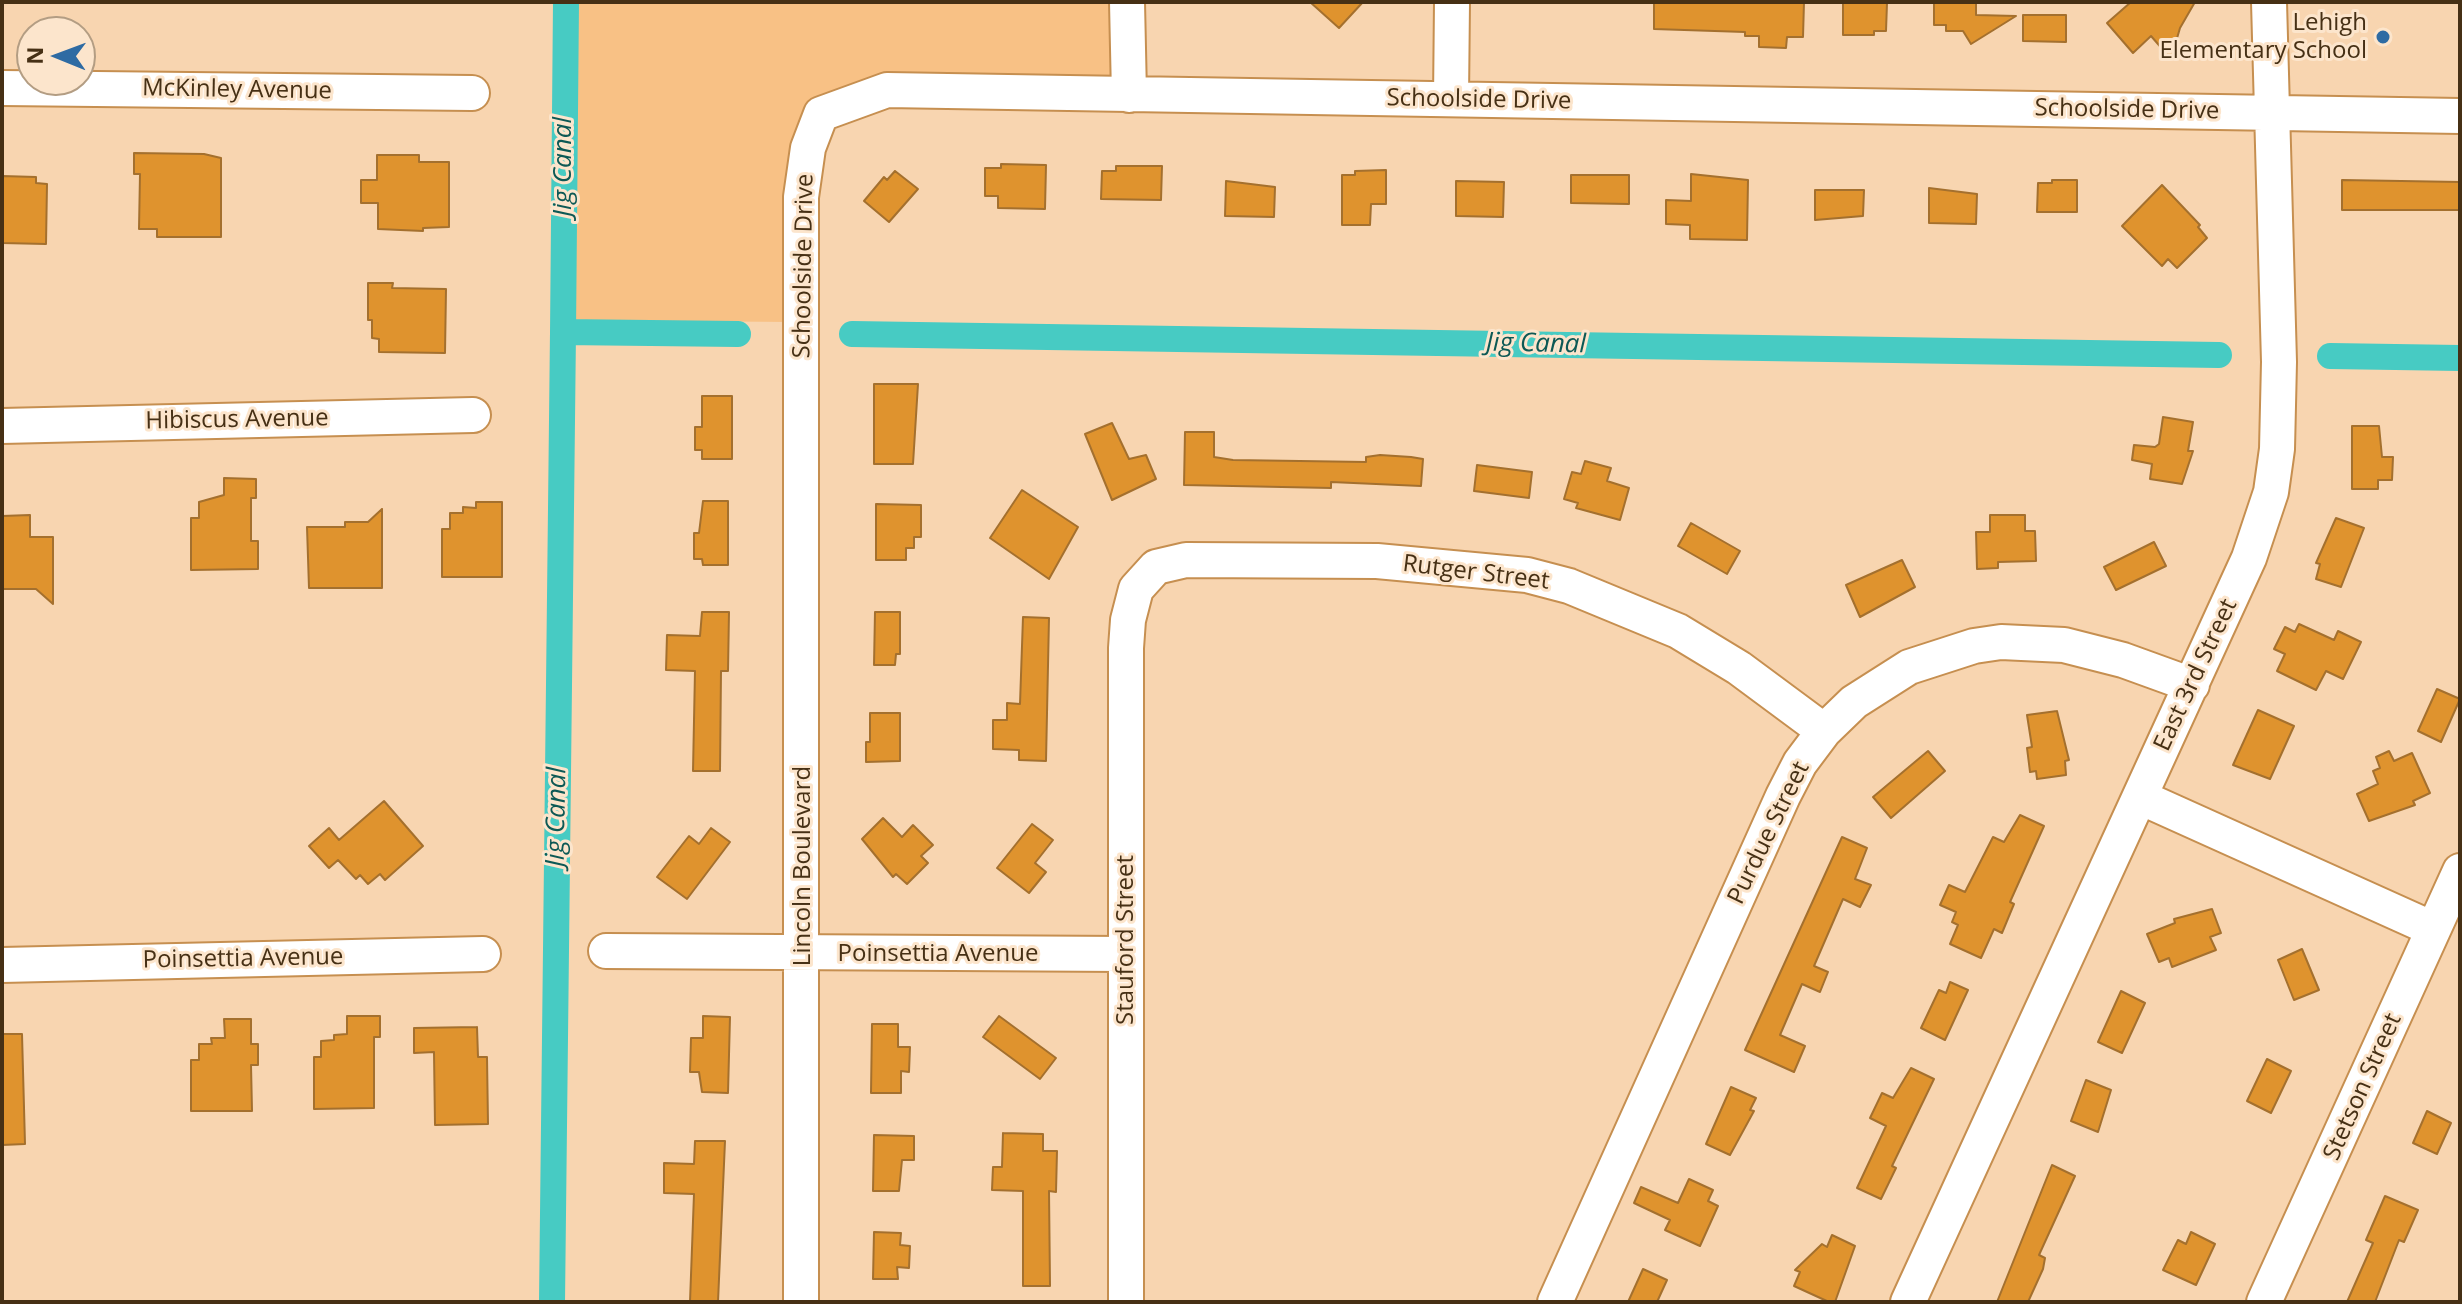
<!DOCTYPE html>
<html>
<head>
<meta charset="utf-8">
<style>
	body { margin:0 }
	#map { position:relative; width:2462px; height:1304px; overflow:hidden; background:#f8d5b0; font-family:"Open Sans",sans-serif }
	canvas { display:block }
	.frame { position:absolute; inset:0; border:4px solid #463015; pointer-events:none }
	.north { position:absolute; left:16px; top:16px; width:80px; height:80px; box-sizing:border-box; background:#fce5cc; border:2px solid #b39d83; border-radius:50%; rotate:271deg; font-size:22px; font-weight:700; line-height:32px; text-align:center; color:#463015 }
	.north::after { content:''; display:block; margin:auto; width:28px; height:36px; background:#2e6ba3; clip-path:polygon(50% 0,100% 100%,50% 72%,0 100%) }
</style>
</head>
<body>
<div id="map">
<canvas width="2462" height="1304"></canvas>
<div class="frame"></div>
<div class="north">N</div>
</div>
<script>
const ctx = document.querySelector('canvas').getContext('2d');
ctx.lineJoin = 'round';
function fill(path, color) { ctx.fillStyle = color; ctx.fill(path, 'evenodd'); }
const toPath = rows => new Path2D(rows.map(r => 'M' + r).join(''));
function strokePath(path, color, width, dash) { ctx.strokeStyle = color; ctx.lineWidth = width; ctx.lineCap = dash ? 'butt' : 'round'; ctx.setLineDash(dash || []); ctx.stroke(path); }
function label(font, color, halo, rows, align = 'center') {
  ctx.font = font + ' "Open Sans",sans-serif'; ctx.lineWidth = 6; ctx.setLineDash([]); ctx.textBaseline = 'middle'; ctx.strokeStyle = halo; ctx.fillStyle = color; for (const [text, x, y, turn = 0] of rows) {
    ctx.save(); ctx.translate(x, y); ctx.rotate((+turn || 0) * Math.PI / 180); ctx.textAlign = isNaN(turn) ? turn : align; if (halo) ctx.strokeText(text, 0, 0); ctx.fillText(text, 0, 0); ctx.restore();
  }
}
const green = toPath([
	[560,2,1117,2,1114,81,819,100,800,122,792,157,790,322,554,320]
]);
const canal = toPath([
	[566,2,563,332,738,334],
	[852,334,2219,355],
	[2330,356,2460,358],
	[552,1302,563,332]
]);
const building = toPath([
	[1310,2,1363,2,1339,28,1310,2],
	[1746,2,1804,2,1803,37,1787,37,1786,48,1759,47,1759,36,1745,36,1745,32,1654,29,1654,3,1746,2],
	[1843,2,1887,3,1886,31,1874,31,1874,35,1843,35,1843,2],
	[1934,2,1976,2,1976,15,2016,16,1971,44,1963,31,1946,31,1946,25,1934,25,1934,2],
	[2131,2,2195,2,2180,28,2171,59,2151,36,2133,53,2107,23,2131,2],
	[2023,15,2066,15,2066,42,2023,41,2023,15],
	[134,153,204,154,221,158,221,237,157,237,157,229,139,229,140,174,134,174,134,153],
	[377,155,419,155,419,162,449,162,449,227,423,228,423,231,378,229,378,203,361,203,361,180,377,180,377,155],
	[1001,164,1046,165,1045,209,998,208,998,196,985,196,985,168,1001,168,1001,164],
	[1116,166,1162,166,1161,200,1101,199,1102,171,1116,171,1116,166],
	[1386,170,1386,204,1371,204,1370,225,1342,225,1342,175,1355,175,1355,171,1386,170],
	[895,171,918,189,889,222,864,201,884,177,887,180,895,171],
	[1691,174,1748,180,1747,240,1690,239,1690,225,1666,224,1666,200,1691,201,1691,174],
	[1571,175,1629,175,1629,204,1571,203,1571,175],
	[2,176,36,177,36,183,47,184,46,244,2,243,2,176],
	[2052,180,2077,180,2077,212,2037,212,2038,183,2052,183,2052,180],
	[2342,180,2460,182,2460,210,2342,210,2342,180],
	[1226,181,1275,187,1274,217,1225,216,1226,181],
	[1456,181,1504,182,1503,217,1456,216,1456,181],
	[2162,185,2200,225,2198,227,2207,238,2177,268,2168,259,2162,266,2122,226,2162,185],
	[1929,188,1977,194,1976,224,1929,223,1929,188],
	[1815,190,1864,190,1863,216,1815,220,1815,190],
	[368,283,393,283,392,288,446,289,445,353,379,352,379,339,372,338,372,320,368,320,368,283],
	[874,384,918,384,913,464,874,464,874,384],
	[702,396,732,396,732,459,702,459,702,450,695,450,695,427,702,427,702,396],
	[2163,417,2193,422,2188,451,2193,451,2182,484,2150,479,2152,464,2132,460,2134,445,2155,447,2159,444,2163,417],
	[1112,423,1129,459,1146,455,1156,479,1112,500,1085,434,1112,423],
	[2352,426,2379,426,2382,457,2393,457,2392,480,2378,480,2378,489,2352,489,2352,426],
	[1185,432,1214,432,1214,457,1233,460,1366,462,1366,457,1380,455,1411,457,1423,459,1421,486,1331,482,1331,488,1184,485,1185,432],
	[1585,461,1611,468,1607,481,1629,488,1620,520,1576,508,1578,503,1564,499,1572,472,1581,474,1585,461],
	[1477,465,1532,472,1529,498,1474,491,1477,465],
	[224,478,256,479,256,498,251,498,251,541,258,541,258,569,191,570,191,518,199,518,199,502,224,495,224,478],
	[1022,490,1078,527,1049,579,990,538,1022,490],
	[703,501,728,501,728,565,703,565,702,559,694,559,694,533,699,533,703,501],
	[476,502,502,502,502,577,442,577,442,529,450,529,450,513,463,513,463,507,476,508,476,502],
	[876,504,921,505,921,537,914,537,914,548,906,548,906,560,876,560,876,504],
	[382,509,382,588,309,588,307,527,345,527,345,522,368,522,382,509],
	[30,515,30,537,53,537,53,604,36,589,2,589,2,516,30,515],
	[1990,515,2025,515,2025,531,2035,531,2036,561,1998,562,1998,568,1977,569,1976,532,1990,532,1990,515],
	[2336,518,2364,528,2341,587,2316,579,2320,564,2316,563,2336,518],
	[1691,523,1740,551,1727,574,1678,546,1691,523],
	[2154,542,2166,566,2116,590,2104,567,2154,542],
	[1902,560,1915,587,1860,617,1846,585,1902,560],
	[702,612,729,612,728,671,721,671,720,771,693,771,695,671,666,670,667,635,700,636,702,612],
	[875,612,900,612,900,654,896,654,895,665,874,665,875,612],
	[1023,617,1049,618,1046,761,1019,760,1019,750,993,749,993,720,1007,720,1007,703,1020,704,1023,617],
	[2299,624,2334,640,2338,631,2361,642,2343,679,2326,671,2316,690,2277,671,2285,654,2274,649,2285,627,2295,632,2299,624],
	[2437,689,2460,699,2441,742,2418,731,2437,689],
	[2258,710,2294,726,2270,779,2233,765,2258,710],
	[2057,711,2069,760,2065,761,2066,775,2037,779,2036,771,2030,772,2027,748,2032,747,2027,715,2057,711],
	[870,713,900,713,900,761,866,762,866,742,870,742,870,713],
	[1928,751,1945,771,1891,818,1873,797,1928,751],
	[2389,751,2394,761,2412,753,2430,793,2413,801,2415,805,2369,821,2357,794,2378,784,2373,771,2380,768,2376,757,2389,751],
	[384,801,423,846,385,880,380,874,368,884,360,875,356,879,338,860,329,868,309,846,329,828,339,840,384,801],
	[2020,815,2044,826,2010,902,2014,904,2002,933,1994,929,1981,958,1950,944,1958,925,1952,922,1956,912,1940,905,1949,885,1965,892,1993,837,2004,842,2020,815],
	[883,818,902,837,913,825,933,845,921,856,928,863,907,884,896,874,893,877,862,839,883,818],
	[1032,824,1053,840,1035,863,1046,872,1029,893,997,868,1032,824],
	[711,828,730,842,687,899,657,877,689,836,699,844,711,828],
	[1842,837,1867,848,1855,879,1871,885,1860,907,1843,899,1814,966,1828,972,1820,992,1802,984,1780,1035,1805,1046,1794,1072,1745,1050,1842,837],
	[2212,909,2221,933,2210,937,2216,950,2172,967,2169,958,2159,962,2147,934,2175,923,2174,919,2212,909],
	[2302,949,2319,990,2294,1000,2278,960,2302,949],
	[1950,982,1968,990,1945,1040,1921,1028,1939,990,1946,993,1950,982],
	[2121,991,2145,1003,2122,1053,2098,1042,2121,991],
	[347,1016,380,1016,380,1037,374,1037,374,1108,314,1109,314,1057,321,1057,321,1041,334,1040,334,1035,347,1034,347,1016],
	[703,1016,730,1017,728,1093,702,1092,699,1072,690,1072,691,1038,703,1038,703,1016],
	[999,1016,1056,1058,1040,1079,983,1037,999,1016],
	[224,1019,251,1019,251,1044,258,1044,258,1065,251,1065,252,1111,191,1111,191,1060,199,1060,199,1044,212,1044,211,1038,225,1038,224,1019],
	[872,1024,898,1024,898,1047,910,1047,909,1072,901,1071,901,1093,871,1093,872,1024],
	[477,1027,478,1057,487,1057,488,1124,435,1125,434,1052,414,1053,414,1028,477,1027],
	[2,1034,22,1034,25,1144,2,1145,2,1034],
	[2267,1059,2291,1071,2271,1113,2247,1101,2267,1059],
	[1911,1068,1934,1079,1892,1166,1896,1168,1881,1199,1857,1188,1886,1126,1870,1118,1882,1093,1893,1098,1911,1068],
	[2086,1080,2111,1090,2098,1132,2071,1121,2086,1080],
	[1731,1087,1756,1098,1750,1110,1754,1111,1730,1155,1706,1144,1731,1087],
	[2427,1111,2451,1123,2437,1154,2413,1143,2427,1111],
	[1003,1133,1043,1134,1043,1151,1057,1151,1056,1192,1049,1191,1050,1286,1023,1286,1023,1191,992,1190,993,1167,1002,1167,1003,1133],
	[874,1135,914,1136,914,1160,902,1160,899,1191,873,1191,874,1135],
	[695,1141,725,1141,718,1302,690,1302,694,1194,664,1193,664,1163,694,1164,695,1141],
	[2052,1165,2075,1176,2039,1255,2045,1258,2043,1269,2028,1302,1997,1302,2052,1165],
	[1689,1179,1713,1190,1708,1201,1718,1206,1700,1246,1665,1230,1670,1220,1634,1203,1641,1187,1678,1203,1689,1179],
	[2385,1196,2418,1210,2404,1242,2399,1240,2375,1302,2347,1302,2373,1243,2366,1240,2385,1196],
	[874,1232,901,1233,900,1245,910,1246,909,1268,897,1267,898,1279,873,1279,874,1232],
	[2191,1232,2215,1244,2196,1285,2163,1270,2178,1240,2186,1244,2191,1232],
	[1832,1235,1855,1246,1835,1302,1829,1302,1794,1286,1800,1272,1795,1270,1822,1244,1827,1247,1832,1235],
	[1643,1269,1667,1280,1657,1302,1628,1302,1643,1269]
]);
const minor = toPath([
	[1127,2,1129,95],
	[2,88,472,93],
	[1451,99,1452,2],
	[2,426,473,415],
	[2140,797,2433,929],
	[606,951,1125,954],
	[2,965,483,954],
	[801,1302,801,197,808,148,821,114,887,90,2460,116],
	[1126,1302,1126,648,1128,620,1136,589,1156,567,1186,560,1377,561,1527,575,1569,586,1678,631,1739,668,1824,731],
	[1555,1302,1783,796,1800,763,1824,731,1854,702,1909,667,1974,646,2001,642,2064,645,2123,660,2192,685],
	[1908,1302,2249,558,2271,492,2277,449,2279,362,2269,2],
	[2264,1302,2460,871]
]);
const markers = [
	[2383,37,8,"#2e6ba3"]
];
const poiNames = [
	["Lehigh",2367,23],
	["Elementary School",2367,51]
];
const streetNames = [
	["McKinley Avenue",237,90,1],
	["Schoolside Drive",1479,100,1],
	["Schoolside Drive",2127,110,1],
	["Schoolside Drive",804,266,-89],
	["Hibiscus Avenue",237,420,-1],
	["Rutger Street",1476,573,7],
	["East 3rd Street",2196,675,-65],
	["Purdue Street",1769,833,-64],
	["Lincoln Boulevard",803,866,-90],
	["Stauford Street",1126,940,-90],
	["Poinsettia Avenue",938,954],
	["Poinsettia Avenue",243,959,-1],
	["Stetson Street",2363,1087,-66]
];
const waterNames = [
	["Jig Canal",564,167,-90],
	["Jig Canal",1536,344,1],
	["Jig Canal",557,817,-89]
];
fill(green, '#f8c185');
strokePath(canal, '#47cbc3', 26);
fill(building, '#df932e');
strokePath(building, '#a4702e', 2);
strokePath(minor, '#c68f50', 38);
strokePath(minor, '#fff', 34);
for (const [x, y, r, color] of markers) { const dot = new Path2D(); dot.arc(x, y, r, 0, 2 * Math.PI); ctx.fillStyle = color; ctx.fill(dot); strokePath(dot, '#fce5cc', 3); }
label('24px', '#463015', '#fce5cc', poiNames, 'right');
label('24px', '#463015', '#fce5cc', streetNames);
label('italic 26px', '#0d5955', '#fce5cc', waterNames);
</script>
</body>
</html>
